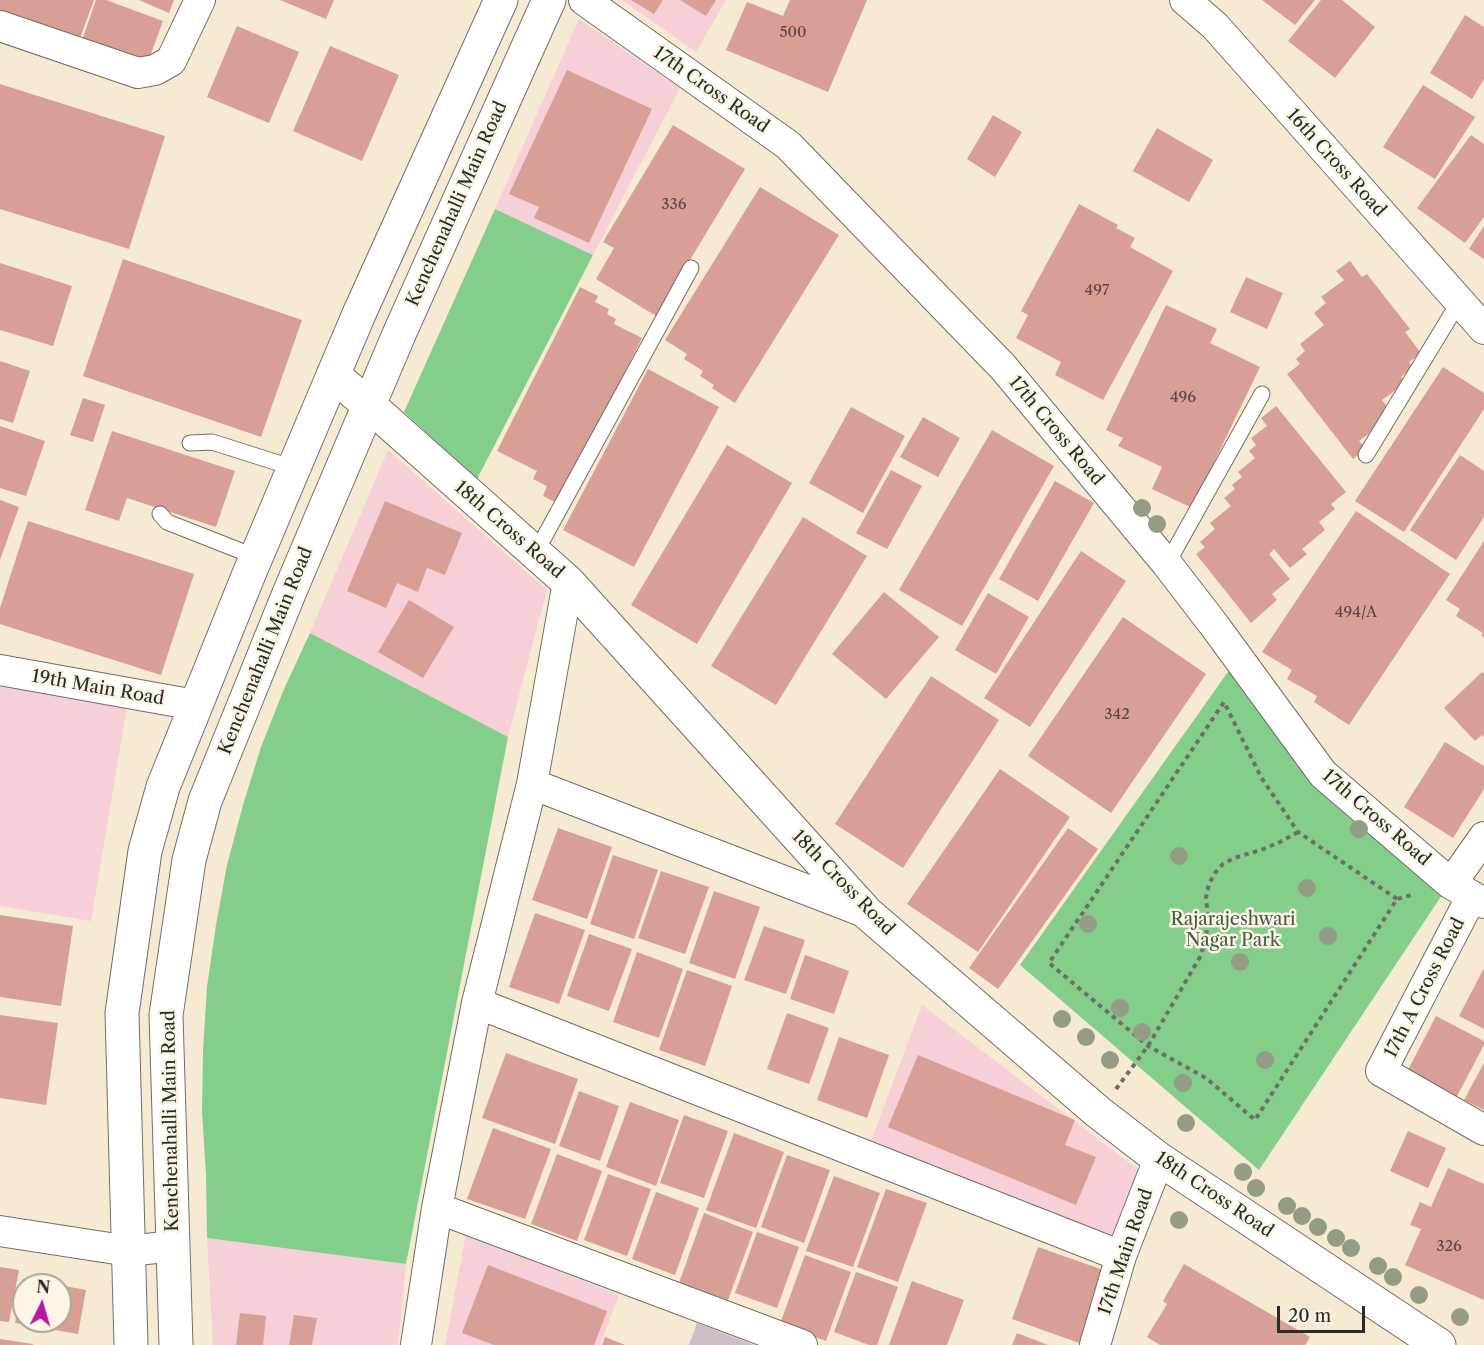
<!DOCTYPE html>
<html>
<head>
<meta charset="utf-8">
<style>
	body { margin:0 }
	#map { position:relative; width:1484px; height:1345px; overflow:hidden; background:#f6ead2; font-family:"Libre Caslon Text",serif }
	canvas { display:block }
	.north { position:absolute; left:12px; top:1273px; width:60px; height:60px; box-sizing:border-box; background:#fcf5e5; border:2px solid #a8a49b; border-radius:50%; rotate:5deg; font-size:16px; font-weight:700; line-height:24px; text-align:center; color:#2b2b2b }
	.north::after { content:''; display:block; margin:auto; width:21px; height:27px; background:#b5179e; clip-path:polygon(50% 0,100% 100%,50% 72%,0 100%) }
	.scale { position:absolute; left:1277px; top:1306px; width:88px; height:27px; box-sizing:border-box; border:3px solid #2b2b2b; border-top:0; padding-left:8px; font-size:18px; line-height:21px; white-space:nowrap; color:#2b2b2b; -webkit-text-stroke:4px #fcf5e5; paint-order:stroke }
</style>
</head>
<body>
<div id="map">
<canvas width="1484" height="1345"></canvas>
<div class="north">N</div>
<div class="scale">20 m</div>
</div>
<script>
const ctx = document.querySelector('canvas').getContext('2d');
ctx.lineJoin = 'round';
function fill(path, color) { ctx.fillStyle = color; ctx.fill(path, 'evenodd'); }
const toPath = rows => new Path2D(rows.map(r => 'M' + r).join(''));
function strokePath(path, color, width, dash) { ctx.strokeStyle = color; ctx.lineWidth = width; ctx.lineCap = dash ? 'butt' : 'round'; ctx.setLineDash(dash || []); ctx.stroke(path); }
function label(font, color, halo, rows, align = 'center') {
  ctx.font = font + ' "Libre Caslon Text",serif'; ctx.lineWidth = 5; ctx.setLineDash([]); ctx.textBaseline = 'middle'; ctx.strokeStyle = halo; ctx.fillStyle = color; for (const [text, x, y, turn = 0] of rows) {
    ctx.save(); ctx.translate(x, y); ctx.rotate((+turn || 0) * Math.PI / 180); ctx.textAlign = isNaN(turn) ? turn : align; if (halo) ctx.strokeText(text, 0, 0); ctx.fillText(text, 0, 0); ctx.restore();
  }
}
const built = toPath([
	[622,0,726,0,696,52],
	[579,19,680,88,593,255,495,209],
	[388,450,547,590,508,737,310,633],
	[0,685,127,707,91,921,0,906],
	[922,1005,1140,1171,1113,1239,871,1141],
	[466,1234,619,1295,600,1345,445,1345],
	[207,1238,406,1264,398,1345,213,1345]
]);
const industrial = toPath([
	[697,1323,754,1345,689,1345]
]);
const green = toPath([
	[495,209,593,255,477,479,404,412],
	[310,633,508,737,406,1264,207,1238,206,1174,202,1112,203,1050,207,987,216,925,227,865,243,805,261,747,284,689],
	[1235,662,1313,785,1444,892,1259,1170,1020,965]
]);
const building = toPath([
	[0,0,94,0,76,49,0,21],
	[96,0,106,0,163,21,145,70,80,46],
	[139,0,174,0,169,13],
	[280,0,334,0,326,19],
	[631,0,663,0,654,14],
	[680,0,716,0,706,16],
	[790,0,867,0,828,92,726,50,747,2,783,16],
	[1262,0,1315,0,1295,25],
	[1321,0,1342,0,1375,27,1335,78,1288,41],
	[1465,15,1484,27,1484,79,1472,99,1430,73],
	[237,26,299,52,269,123,207,97],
	[330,46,399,75,362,161,293,131],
	[567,70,652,109,589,243,534,218,539,207,509,194],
	[0,84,165,136,129,249,0,209],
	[1423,85,1475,117,1435,179,1383,147],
	[993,115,1022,132,995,177,967,159],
	[673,125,745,169,656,316,596,279,614,248,603,242],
	[1157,128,1213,160,1189,202,1133,171],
	[1471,135,1484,144,1484,217,1465,243,1417,208],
	[760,187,839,235,735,403,712,388,714,385,700,376,703,371,684,359,687,354,665,340],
	[1079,204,1118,225,1116,228,1135,238,1130,247,1173,271,1103,400,1055,375,1061,362,1016,338,1028,315,1021,311],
	[1484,226,1484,259,1469,249],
	[123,259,302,320,261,437,83,376],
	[1350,261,1362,277,1367,274,1410,329,1405,332,1421,353,1409,362,1413,367,1401,377,1406,383,1382,400,1390,410,1378,419,1382,424,1359,441,1366,448,1353,459,1287,374,1300,364,1296,359,1305,351,1300,344,1324,325,1314,313,1326,303,1321,297,1344,280,1336,271],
	[0,263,72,286,53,346,0,330],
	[1246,277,1283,293,1267,329,1230,312],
	[580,287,598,296,595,302,609,309,607,314,616,319,614,324,642,338,559,504,543,496,547,486,533,479,537,471,497,451],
	[1166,305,1217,329,1210,343,1260,367,1192,508,1152,489,1162,467,1118,446,1123,438,1106,430],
	[0,361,30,371,13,423,0,419],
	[1443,367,1484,393,1484,409,1404,532,1355,501],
	[648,369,719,407,634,567,563,530],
	[83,398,105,405,93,442,70,435],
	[1276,406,1346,492,1331,504,1335,509,1319,522,1325,530,1302,549,1307,554,1290,568,1274,549,1269,554,1290,579,1272,594,1277,600,1251,623,1196,554,1205,547,1200,542,1215,529,1210,523,1231,506,1224,498,1235,489,1232,485,1242,477,1238,472,1255,458,1249,451,1256,445,1251,438,1267,426,1261,418],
	[851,407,905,436,863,513,809,483],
	[923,417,960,438,938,477,900,457],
	[0,426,45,441,26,496,0,488],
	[992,430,1054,466,962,626,899,590],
	[112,431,235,471,216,527,127,498,119,521,85,510],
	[727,445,792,483,697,644,631,605],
	[1460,455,1484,471,1484,517,1456,560,1410,530],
	[891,470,922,486,887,549,856,533],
	[1055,481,1094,503,1038,601,999,579],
	[0,500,19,507,0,560],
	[385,501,462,533,445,575,427,568,418,592,397,583,386,608,347,591],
	[1356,511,1450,574,1349,725,1314,702,1317,696,1287,679,1292,670,1262,652],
	[803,517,867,556,776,705,711,666],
	[28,521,194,574,161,675,0,624,0,608],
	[1484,541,1484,638,1481,635,1483,633,1456,616,1460,609,1446,600],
	[1081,551,1126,581,1030,727,984,698],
	[884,592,939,637,886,699,832,654],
	[988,593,1029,617,996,674,955,650],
	[409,600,454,627,423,678,378,652],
	[1123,617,1206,674,1111,813,1028,756],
	[1482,672,1484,674,1484,737,1482,735,1475,741,1444,708],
	[931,676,999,720,903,868,835,824],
	[1445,742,1484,766,1484,789,1453,838,1404,807],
	[1000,769,1070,817,978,952,907,904],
	[558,828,612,847,587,919,532,900],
	[1068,828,1098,849,998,989,969,968],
	[613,855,658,870,634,939,590,924],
	[661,871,709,887,685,954,638,938],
	[714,891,760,907,735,979,689,963],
	[535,913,585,930,559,1004,509,987],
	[0,915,73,926,61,1006,0,997],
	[764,926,805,940,786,994,744,980],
	[589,934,632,949,609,1011,567,996],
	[637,952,683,969,659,1038,613,1022],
	[805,955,849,971,834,1014,790,999],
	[1484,968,1484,1029,1459,1016],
	[687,970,732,986,705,1066,659,1050],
	[787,1013,829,1028,809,1084,767,1069],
	[0,1015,58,1023,46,1105,0,1098],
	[1436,1016,1484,1041,1484,1045,1456,1098,1407,1072],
	[839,1037,889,1055,867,1118,817,1100],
	[506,1053,578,1079,555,1144,482,1118],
	[918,1055,1075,1120,1065,1145,1096,1157,1076,1205,888,1127],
	[1484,1063,1484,1110,1464,1100],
	[579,1091,619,1106,600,1161,559,1146],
	[630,1102,679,1120,656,1186,606,1167],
	[684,1115,728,1131,704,1198,660,1183],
	[493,1128,551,1149,525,1219,467,1199],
	[1408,1131,1446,1148,1428,1188,1390,1171],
	[734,1133,784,1152,756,1228,706,1210],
	[557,1154,602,1171,577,1241,531,1224],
	[787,1155,830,1170,804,1243,761,1227],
	[1448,1168,1484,1184,1484,1300,1405,1265,1421,1229,1410,1225,1420,1202,1431,1207],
	[608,1174,651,1189,627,1256,584,1240],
	[834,1176,880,1193,853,1267,806,1251],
	[886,1189,927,1203,898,1282,857,1267],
	[656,1192,699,1208,675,1275,632,1259],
	[704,1213,753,1232,728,1300,679,1283],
	[757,1232,799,1247,777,1308,735,1293],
	[1038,1247,1106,1271,1079,1343,1012,1319],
	[805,1255,851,1272,826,1341,780,1324],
	[1184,1264,1310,1337,1305,1345,1160,1345,1147,1337,1167,1304,1163,1301],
	[488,1265,607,1311,594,1345,494,1345,462,1333],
	[0,1267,19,1270,9,1322,0,1321],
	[856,1272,898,1287,877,1345,869,1345,834,1332],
	[23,1279,51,1284,51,1285,24,1285,24,1321,60,1321,60,1285,86,1290,78,1334,15,1323],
	[912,1281,964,1300,947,1345,889,1345],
	[240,1313,266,1316,263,1345,236,1345],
	[294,1315,317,1318,312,1345,289,1345],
	[1017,1333,1048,1345,1012,1345],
	[605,1337,625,1345,602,1345],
	[0,1339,33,1344,33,1345,0,1345]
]);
const path = toPath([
	[1397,899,1298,832,1261,777,1224,702,1049,963,1148,1046,1206,1078,1255,1120,1397,899,1415,894],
	[1116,1089,1148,1046,1200,957,1206,938,1208,917,1206,897,1209,884,1215,873,1223,864,1234,858,1261,850,1280,842,1298,832]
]);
const lane = toPath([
	[190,443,212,442,294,468],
	[1366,455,1459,302],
	[160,514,167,522,256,557],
	[535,554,691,268],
	[1167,564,1262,394]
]);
const street = toPath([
	[584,0,788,145,1003,367,1167,564,1214,625,1323,774,1451,884,1484,903],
	[1185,0,1215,26,1484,329],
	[0,26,138,73,155,70,171,61,200,0],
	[568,582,532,784,867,913],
	[0,670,195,705],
	[1451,884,1484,837],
	[1472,896,1381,1071,1484,1130],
	[477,1003,1121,1256],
	[437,1208,802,1345],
	[0,1231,129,1251,173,1246],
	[416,1345,437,1208,477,1003,532,784],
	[1095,1345,1121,1256,1159,1159]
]);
const secondary = toPath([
	[333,375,369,405,568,582,867,913,1098,1112,1159,1159,1439,1345],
	[131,1345,122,1013,145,851,163,787,249,574,359,314,501,0],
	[176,1345,166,1015,189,860,205,801,290,591,400,332,549,0]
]);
const trees = [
	[1142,508],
	[1157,524],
	[1359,829],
	[1179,856],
	[1307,888],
	[1088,924],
	[1328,936],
	[1240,962],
	[1120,1008],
	[1062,1019],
	[1142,1032],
	[1086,1037],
	[1110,1060],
	[1265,1060],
	[1183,1083],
	[1186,1123],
	[1243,1172],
	[1256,1188],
	[1287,1206],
	[1302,1216],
	[1179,1220],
	[1318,1227],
	[1336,1238],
	[1351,1248],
	[1378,1266],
	[1393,1277],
	[1419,1295],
	[1460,1317]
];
const numberNames = [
	["500",793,33],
	["336",674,205],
	["497",1097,291],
	["496",1183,398],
	["494/A",1356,613],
	["342",1117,715],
	["326",1449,1247]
];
const streetNames = [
	["17th Cross Road",711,90,35],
	["16th Cross Road",1336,163,48],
	["Kenchenahalli Main Road",457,204,-66],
	["17th Cross Road",1056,431,50],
	["18th Cross Road",509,530,41],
	["Kenchenahalli Main Road",266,651,-68],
	["19th Main Road",98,688,10],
	["17th Cross Road",1376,818,41],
	["18th Cross Road",843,883,46],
	["17th A Cross Road",1425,988,-63],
	["Kenchenahalli Main Road",171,1121,-91],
	["18th Cross Road",1214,1195,34],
	["17th Main Road",1126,1252,-71]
];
const parkNames = [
	["Rajarajeshwari",1233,920],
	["Nagar Park",1233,941]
];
fill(built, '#f6cfd7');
fill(industrial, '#d1bdc9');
fill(green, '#83ce8b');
fill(building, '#d89f96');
strokePath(lane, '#726e65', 17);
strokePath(street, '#726e65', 32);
strokePath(secondary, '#726e65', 35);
strokePath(path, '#726e65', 4, [4.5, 4.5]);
strokePath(lane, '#fff', 15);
strokePath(street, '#fff', 30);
strokePath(secondary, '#fff', 33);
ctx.fillStyle = '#959c86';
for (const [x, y] of trees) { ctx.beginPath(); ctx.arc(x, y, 9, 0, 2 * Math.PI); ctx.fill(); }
label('15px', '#564846', null, numberNames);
label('18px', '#2b2b2b', '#fcf5e5', streetNames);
label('18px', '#455c48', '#fcf5e5', parkNames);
</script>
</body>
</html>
